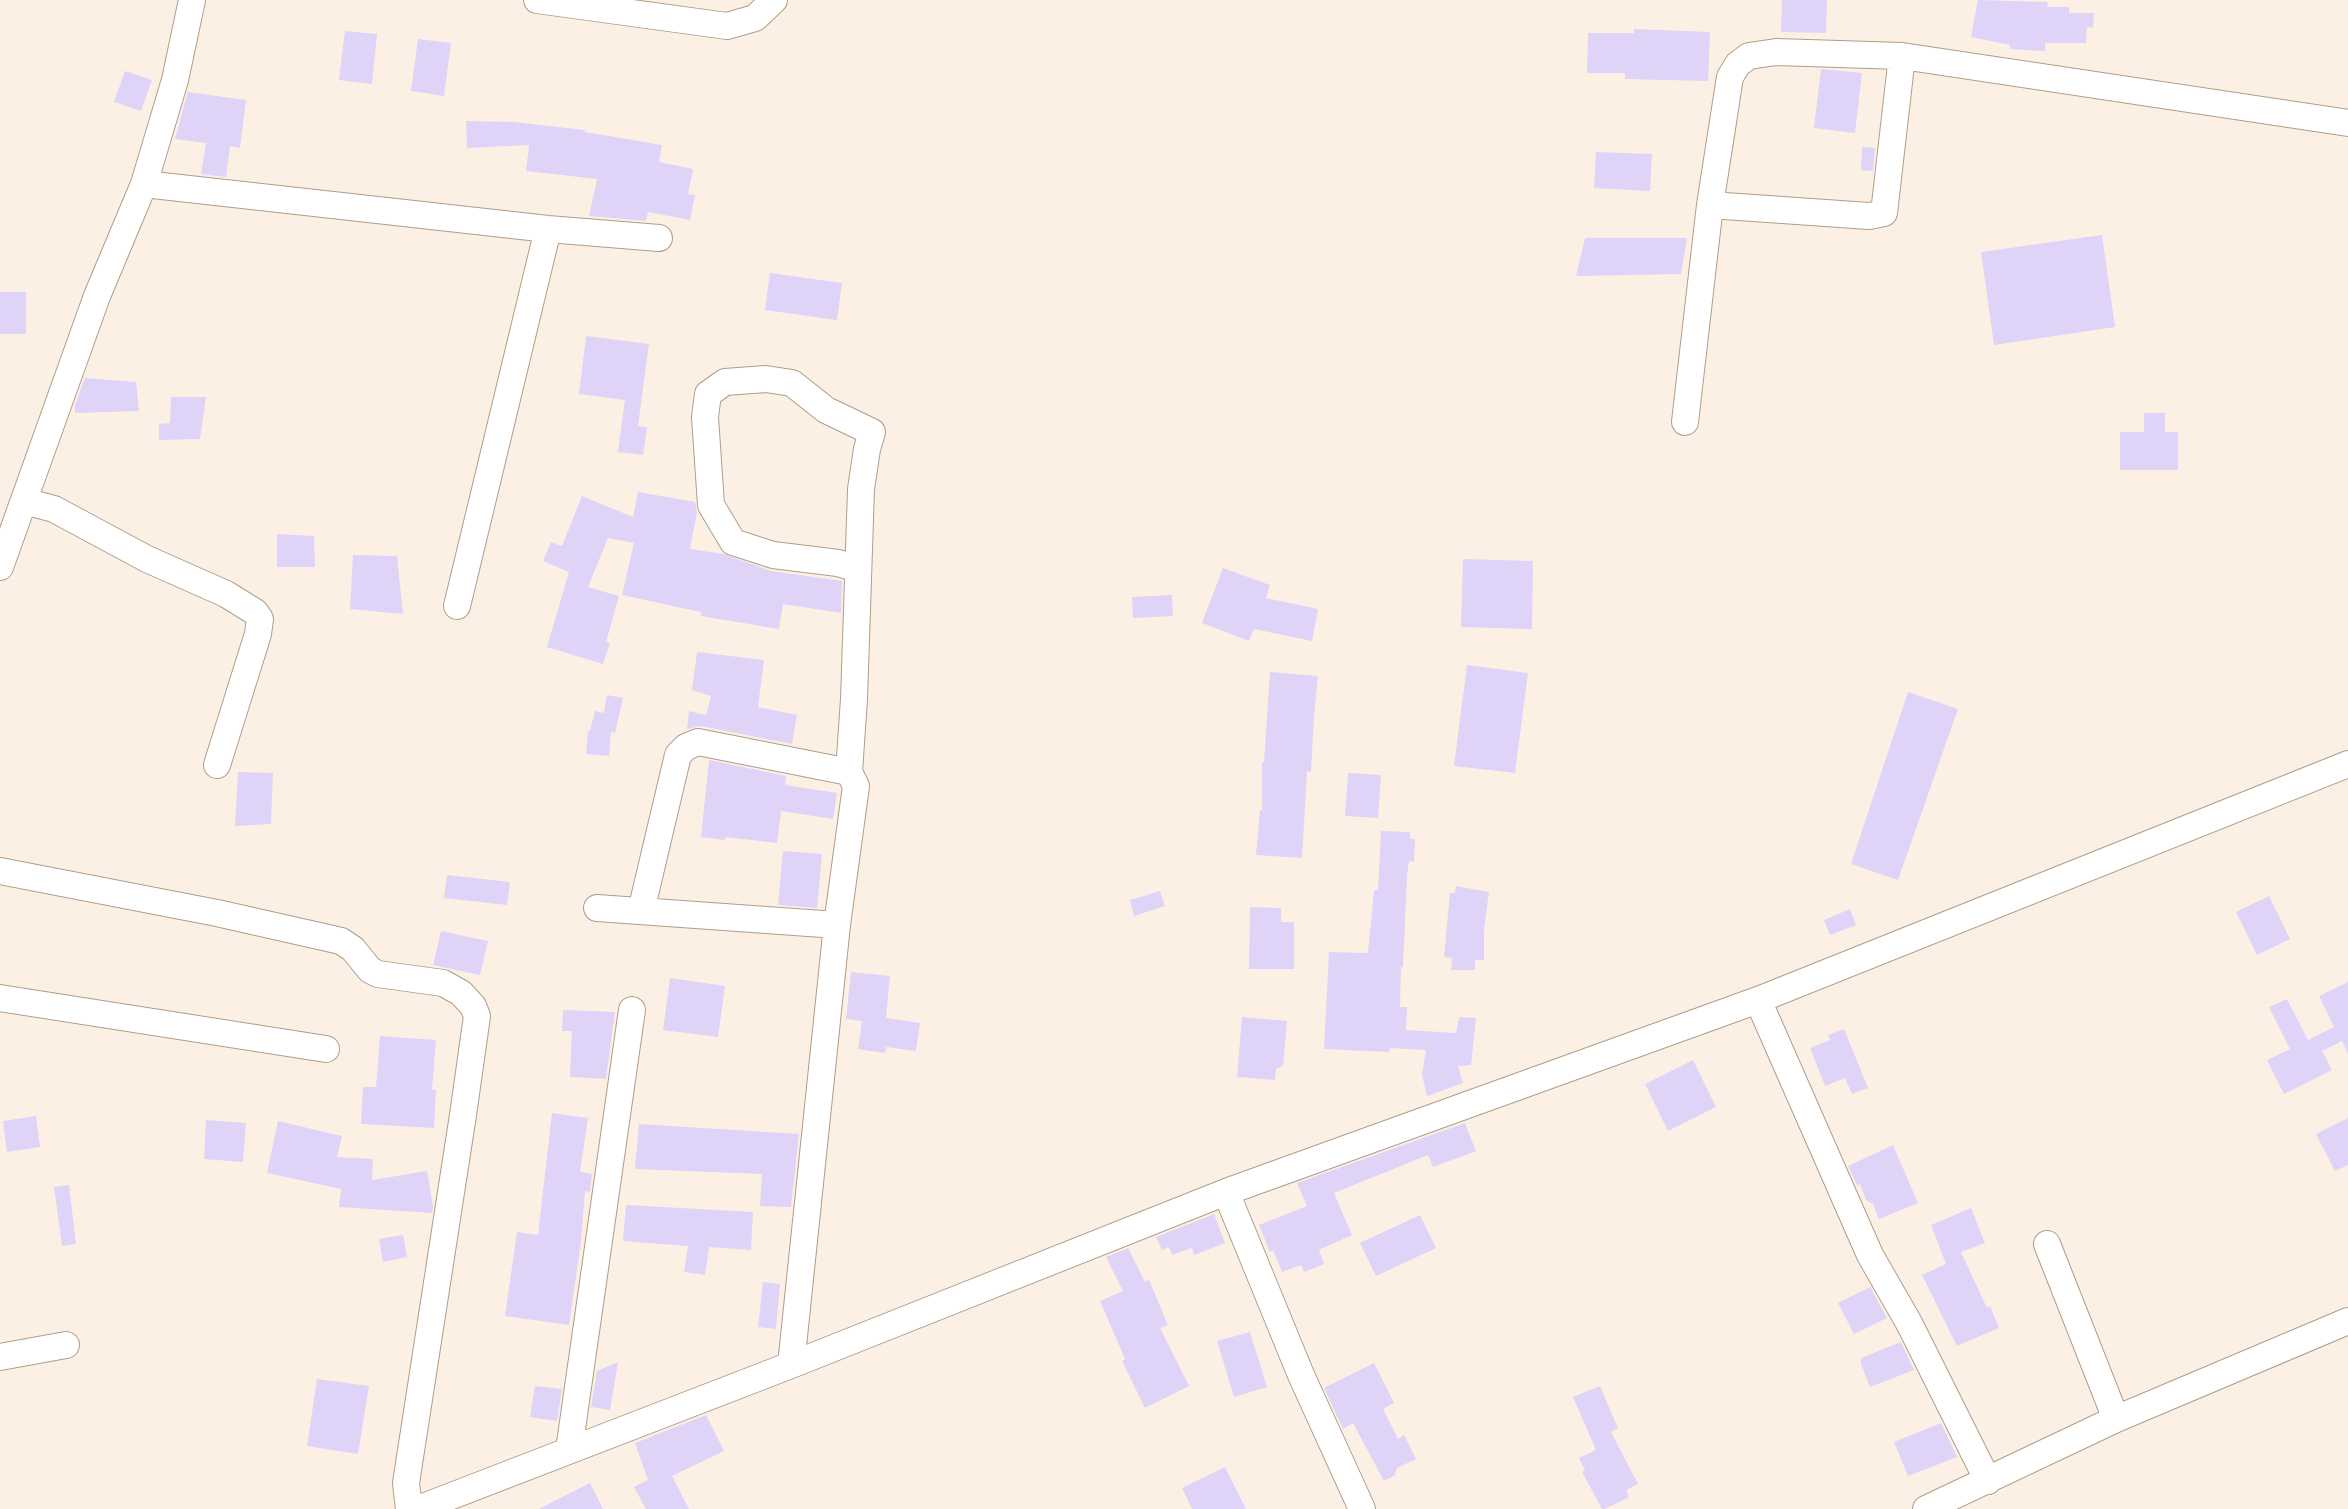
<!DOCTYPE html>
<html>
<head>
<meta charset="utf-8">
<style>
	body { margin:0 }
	canvas { display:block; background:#fcf0e4 }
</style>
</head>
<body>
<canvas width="2348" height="1509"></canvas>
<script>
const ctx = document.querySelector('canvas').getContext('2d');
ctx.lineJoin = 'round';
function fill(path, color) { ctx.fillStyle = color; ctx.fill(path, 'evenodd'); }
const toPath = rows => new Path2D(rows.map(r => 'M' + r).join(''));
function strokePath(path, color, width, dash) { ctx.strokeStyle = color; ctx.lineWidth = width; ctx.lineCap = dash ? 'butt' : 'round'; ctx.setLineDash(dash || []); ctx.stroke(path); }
const building = toPath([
	[1782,0,1827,0,1826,33,1781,32],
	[1978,0,2048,2,2047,7,2069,7,2069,13,2094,13,2093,28,2087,27,2086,43,2045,43,2045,51,2010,49,2010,45,1971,37],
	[1634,29,1710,32,1708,81,1625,79,1625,73,1587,73,1588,33,1634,33],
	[345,31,377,34,372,84,339,80],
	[418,39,451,43,444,96,411,91],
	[1821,69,1862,73,1855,133,1814,128],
	[125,71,152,80,141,111,114,102],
	[188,92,246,100,240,148,230,146,226,177,201,174,206,143,175,139],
	[466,121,513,122,585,130,585,132,662,145,659,162,693,169,688,194,695,195,690,220,648,212,646,221,589,216,597,179,526,171,529,145,467,148],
	[1862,147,1875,148,1873,171,1861,170],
	[1596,152,1652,154,1650,191,1594,188],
	[2102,235,2115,327,1994,345,1981,252],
	[1585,238,1687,238,1681,274,1576,276],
	[770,273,842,283,837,320,765,310],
	[0,292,26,292,26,334,0,334],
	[586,336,649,344,638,426,647,427,643,455,618,452,625,400,579,394],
	[85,378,136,382,139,411,75,413,75,405],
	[171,397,206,397,200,439,159,440,159,424,170,423],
	[2144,413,2165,413,2165,432,2178,432,2178,470,2120,470,2120,432,2144,432],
	[638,492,695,502,697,512,690,549,724,554,771,571,842,581,841,613,783,604,779,629,701,616,701,612,622,595,634,543,608,538,588,587,619,596,606,642,610,643,603,664,547,647,569,572,543,561,551,542,562,546,582,496,633,517],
	[277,534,314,536,315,567,277,567],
	[353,555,397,556,403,614,350,609],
	[1463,559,1533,561,1532,629,1461,627],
	[1223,568,1270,585,1266,598,1318,609,1312,641,1254,629,1249,641,1202,623],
	[1172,595,1173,616,1133,618,1132,597],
	[697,652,764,660,758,707,797,715,792,744,701,726,687,729,689,711,706,715,711,696,692,690],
	[1467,665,1528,673,1515,773,1454,766],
	[1270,672,1318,676,1314,715,1311,772,1307,771,1302,858,1256,855,1260,810,1262,810,1262,762,1264,762],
	[1908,692,1958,709,1898,880,1851,864],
	[607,695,623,698,615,733,611,732,609,756,586,754,588,731,590,731,595,711,604,713],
	[709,760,786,776,785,785,837,793,833,819,781,811,777,843,726,837,725,840,701,837],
	[238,772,273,773,271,824,235,826],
	[1348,773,1381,775,1378,818,1345,816],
	[1381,831,1410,832,1410,839,1415,839,1414,862,1409,861,1407,876,1403,967,1401,967,1400,1007,1407,1007,1406,1030,1456,1033,1459,1017,1476,1018,1471,1065,1458,1066,1463,1083,1427,1096,1422,1075,1426,1050,1390,1048,1389,1052,1324,1049,1329,952,1368,953,1374,890,1378,890],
	[783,851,822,854,817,908,778,905],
	[447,875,510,882,507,905,444,898],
	[1456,886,1489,892,1484,929,1484,960,1475,960,1475,970,1451,970,1452,958,1444,957,1450,893,1455,893],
	[1160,891,1165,906,1134,916,1130,900],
	[2269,896,2290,939,2257,955,2236,912],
	[1250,907,1281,908,1281,922,1294,922,1294,969,1249,969],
	[1850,909,1856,925,1830,935,1824,920],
	[441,931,488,941,480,975,433,965],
	[851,972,890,976,886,1018,920,1023,916,1051,886,1047,885,1053,858,1049,862,1021,846,1019],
	[670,978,725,986,718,1037,663,1030],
	[2348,982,2348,1054,2342,1041,2322,1051,2332,1070,2284,1094,2267,1060,2290,1049,2269,1007,2287,999,2308,1040,2334,1027,2319,996],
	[563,1010,615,1012,606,1079,570,1077,572,1031,562,1031],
	[1242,1017,1287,1021,1283,1066,1276,1069,1275,1080,1237,1077],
	[1844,1029,1868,1088,1852,1094,1845,1078,1825,1086,1810,1048,1830,1040,1828,1035],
	[380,1036,436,1040,432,1090,436,1090,434,1128,361,1124,363,1087,376,1087],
	[1693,1060,1716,1107,1668,1131,1645,1084],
	[552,1113,588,1118,580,1172,592,1174,590,1192,585,1191,581,1241,569,1325,505,1316,517,1232,538,1235],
	[36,1116,40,1147,7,1152,3,1121],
	[2348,1118,2348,1165,2335,1171,2316,1134],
	[206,1120,246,1123,243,1162,204,1159],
	[278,1121,342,1136,337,1157,373,1159,372,1180,427,1171,433,1206,432,1213,339,1207,341,1189,267,1173],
	[1465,1123,1476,1151,1433,1167,1428,1155,1334,1193,1352,1235,1319,1250,1324,1264,1304,1272,1301,1265,1282,1272,1273,1250,1270,1252,1259,1225,1307,1206,1297,1183],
	[639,1124,799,1134,791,1207,760,1206,762,1174,635,1169],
	[1893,1145,1918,1203,1879,1219,1873,1204,1866,1200,1860,1184,1857,1185,1848,1166],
	[69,1185,76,1244,62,1246,54,1187],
	[626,1205,753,1212,751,1250,709,1247,705,1275,684,1272,688,1246,623,1241],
	[1971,1208,1985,1243,1961,1252,1987,1308,1990,1306,1999,1328,1957,1346,1922,1275,1946,1264,1931,1225],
	[1214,1214,1225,1243,1194,1255,1192,1248,1172,1255,1169,1247,1162,1250,1156,1237],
	[1420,1215,1436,1248,1376,1276,1360,1243],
	[403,1235,407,1257,383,1262,379,1239],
	[1128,1248,1145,1282,1149,1280,1168,1325,1160,1328,1189,1386,1145,1408,1122,1361,1125,1359,1100,1301,1123,1291,1106,1257],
	[763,1282,780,1284,776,1329,758,1327],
	[1870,1287,1887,1318,1854,1334,1838,1303],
	[1250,1332,1267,1387,1234,1397,1217,1341],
	[1901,1342,1914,1370,1870,1387,1861,1364,1861,1358],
	[618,1362,610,1410,591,1407,597,1371],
	[1374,1363,1394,1403,1383,1409,1398,1439,1404,1435,1416,1459,1397,1468,1395,1475,1384,1481,1353,1423,1343,1429,1324,1388],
	[317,1379,369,1386,358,1454,307,1446],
	[535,1386,562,1389,557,1421,530,1417],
	[1600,1386,1618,1428,1611,1432,1638,1484,1626,1490,1629,1497,1605,1509,1602,1509,1582,1472,1585,1470,1579,1458,1596,1450,1573,1397],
	[706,1415,724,1451,672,1476,689,1509,646,1509,634,1487,648,1480,635,1443],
	[1941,1423,1957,1457,1908,1476,1894,1442],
	[1225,1467,1246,1509,1192,1509,1182,1488],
	[590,1483,603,1509,539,1509]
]);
const minor = toPath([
	[537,0,727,26,755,18,774,0],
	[144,184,548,229,659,238],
	[1710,205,1869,216,1884,213,1902,56],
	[1685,422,1710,205,1730,77,1738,64,1749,56,1776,52,1902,56,2348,123],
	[24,501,54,509,147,559,226,594,255,612,260,619,258,634,217,765],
	[0,567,97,296,144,184,175,80,192,0],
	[457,606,548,229],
	[0,871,217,913,341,941,353,949,370,970,378,974,443,983,461,993,473,1006,477,1016,463,1115,406,1483,409,1509],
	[597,908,837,925],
	[641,911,678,755,686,747,698,742,849,772],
	[0,998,326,1049],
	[1758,1000,1870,1255,1909,1323,1988,1481],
	[1226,1192,1301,1375,1362,1509],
	[2047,1244,2116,1419],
	[0,1357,66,1345],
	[791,1365,837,925,856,786,849,772,854,699,861,489,867,449,872,432,826,410,792,383,766,379,725,382,708,394,705,417,711,505,733,542,773,555,838,563,858,569],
	[569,1450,632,1010],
	[418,1509,791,1365,1226,1192,1758,1000,2348,764],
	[1926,1509,2116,1419,2348,1321]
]);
fill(building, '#dfd4f8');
strokePath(minor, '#b09d8b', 28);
strokePath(minor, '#fff', 26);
</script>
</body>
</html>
